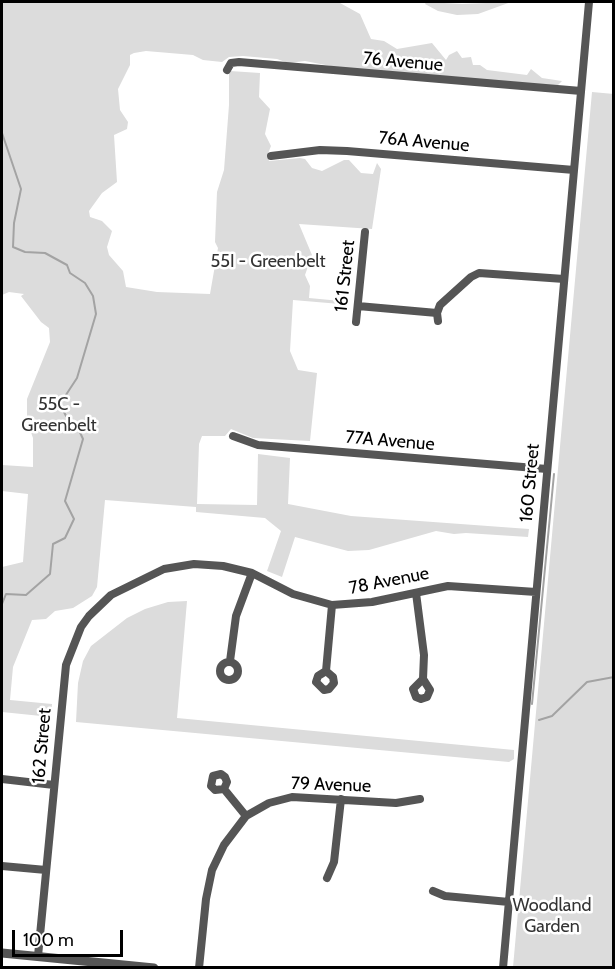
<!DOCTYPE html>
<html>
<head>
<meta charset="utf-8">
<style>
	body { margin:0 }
	#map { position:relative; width:615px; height:969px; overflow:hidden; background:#fff; font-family:Cabin,sans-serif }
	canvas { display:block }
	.frame { position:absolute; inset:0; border:3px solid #000; pointer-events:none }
	.scale { position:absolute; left:12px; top:930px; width:111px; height:27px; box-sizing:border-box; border:3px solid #000; border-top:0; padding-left:8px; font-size:18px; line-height:21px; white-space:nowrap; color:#000; -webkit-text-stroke:4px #fff; paint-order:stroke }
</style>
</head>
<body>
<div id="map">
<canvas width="615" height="969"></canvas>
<div class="frame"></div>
<div class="scale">100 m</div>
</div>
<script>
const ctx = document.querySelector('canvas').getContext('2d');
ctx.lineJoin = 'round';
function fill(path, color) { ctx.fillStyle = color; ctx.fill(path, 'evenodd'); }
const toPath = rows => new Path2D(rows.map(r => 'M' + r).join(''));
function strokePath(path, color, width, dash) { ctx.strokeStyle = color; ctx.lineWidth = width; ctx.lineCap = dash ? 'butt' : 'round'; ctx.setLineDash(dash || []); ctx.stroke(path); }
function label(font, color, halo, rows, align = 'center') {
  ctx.font = font + ' Cabin,sans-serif'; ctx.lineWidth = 5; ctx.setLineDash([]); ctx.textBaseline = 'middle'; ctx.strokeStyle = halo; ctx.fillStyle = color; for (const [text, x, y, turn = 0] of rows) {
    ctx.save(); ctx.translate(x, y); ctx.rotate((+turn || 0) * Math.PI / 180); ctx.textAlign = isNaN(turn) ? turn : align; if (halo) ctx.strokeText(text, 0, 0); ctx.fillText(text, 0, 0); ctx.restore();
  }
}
const green = toPath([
	[2,2,340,3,360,14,371,39,384,41,397,49,432,43,446,60,449,55,457,51,462,58,471,57,473,65,480,65,487,70,527,75,531,69,542,78,562,81,557,86,336,67,305,61,288,63,277,59,243,56,229,57,222,62,203,60,193,55,146,51,134,53,130,55,130,65,118,89,120,110,128,122,127,129,114,135,117,182,102,193,89,211,90,217,102,221,112,231,107,247,109,255,123,271,126,287,157,292,210,294,218,248,215,242,217,192,224,170,229,105,229,73,230,71,260,73,259,97,270,109,265,134,271,146,267,156,269,161,300,158,305,159,312,168,322,171,344,160,349,160,361,173,373,174,377,163,381,169,372,229,299,224,312,255,305,275,310,286,309,298,341,301,340,304,293,300,290,351,298,370,317,373,310,441,253,438,231,429,225,436,202,436,199,444,197,504,257,505,258,454,290,458,288,504,351,516,529,529,528,537,466,533,454,534,436,531,369,550,348,551,295,537,282,577,267,571,281,531,265,518,196,512,196,507,105,500,97,587,92,596,73,608,55,611,46,619,32,620,13,667,10,700,52,704,51,717,2,712,2,567,23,562,28,494,2,491,2,465,33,467,33,438,27,421,27,399,50,342,49,328,41,322,21,296,24,294,9,292,2,295],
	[426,2,462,4,511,2,478,14,457,15,438,11,425,4],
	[592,92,614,94,613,967,513,967],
	[187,601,177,718,514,750,514,759,509,762,76,722,78,683,83,661,91,646,127,618,145,609,168,602]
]);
const stream = toPath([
	[2,133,21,189,14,223,13,247,25,252,45,253,67,265,70,273,85,283,93,296,96,314,77,378,60,404,66,416,78,428,83,439,65,501,74,519,65,538,53,544,50,574,26,595,6,594,2,604],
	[532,704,554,474],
	[539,720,552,716,587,682,614,677]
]);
const minor = toPath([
	[227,70,231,63,239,62,581,91],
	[271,156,320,150,347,151,574,170],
	[358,306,437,313],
	[438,321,437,313,440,305,471,277,479,273,564,279],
	[356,322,365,232],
	[233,436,258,445,547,469],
	[416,593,424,655,423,679,430,690,427,697,421,699,416,697,413,689,423,679],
	[230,661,236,616,252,573],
	'220 671a9 9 0 1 1 18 0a9 9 0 1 1-18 0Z',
	[326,671,333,677,334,683,329,689,324,690,316,682,318,676,326,671,332,605],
	[2,779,54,785],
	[224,789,215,790,211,786,213,776,221,774,225,777,227,782,224,789,246,816],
	[2,866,46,870],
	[327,878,334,862,341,799],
	[433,891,445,896,509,902],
	[38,956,66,665,81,627,89,616,111,595,164,569,194,564,223,566,252,573,293,594,332,605,372,602,448,586,536,592],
	[199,968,206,899,212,870,224,845,246,816,269,803,292,797,396,803,420,799],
	[503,968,589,2]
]);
const tertiary = toPath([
	[2,953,154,968]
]);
const streetNames = [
	["76 Avenue",403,62,5],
	["76A Avenue",424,142,5],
	["161 Street",345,276,-84],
	["77A Avenue",390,441,5],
	["160 Street",530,483,-85],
	["78 Avenue",389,581,-11],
	["162 Street",42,746,-85],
	["79 Avenue",331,785,2]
];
const parkNames = [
	["55I - Greenbelt",268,262],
	["55C -",59,405],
	["Greenbelt",59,426],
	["Woodland",552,906],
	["Garden",552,927]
];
fill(green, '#dcdcdc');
strokePath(stream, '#a3a3a3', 2);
strokePath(minor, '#555', 8);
strokePath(tertiary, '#555', 9);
label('18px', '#000', '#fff', streetNames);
label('18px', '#333', '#fff', parkNames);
</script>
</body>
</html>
